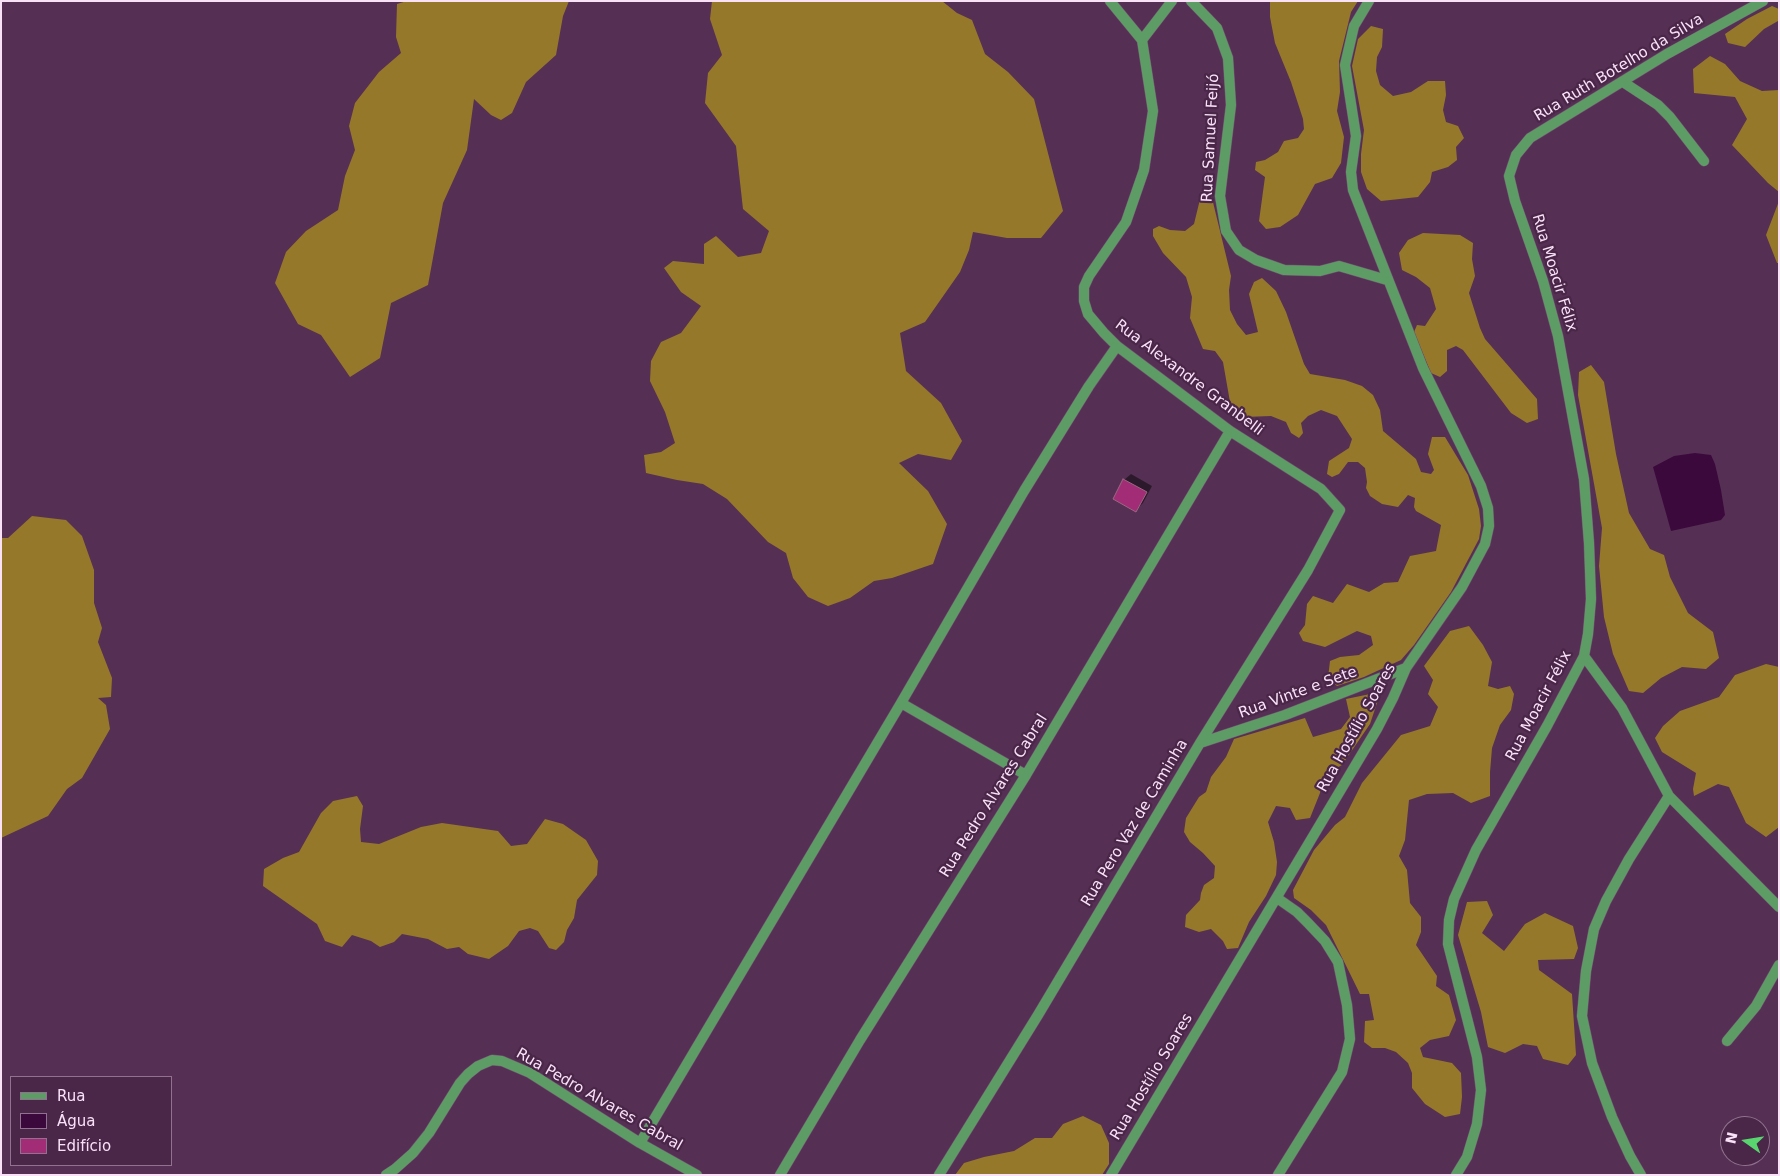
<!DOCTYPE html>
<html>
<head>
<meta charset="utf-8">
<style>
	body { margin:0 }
	#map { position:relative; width:1780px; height:1176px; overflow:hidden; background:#553054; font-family:"DejaVu Sans",sans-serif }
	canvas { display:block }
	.frame { position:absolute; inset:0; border:2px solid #f9e2f8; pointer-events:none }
	.legend { position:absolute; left:10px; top:1076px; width:162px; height:90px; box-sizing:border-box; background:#4a2649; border:1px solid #90718f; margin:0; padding:6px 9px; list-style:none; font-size:15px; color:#f9e2f8 }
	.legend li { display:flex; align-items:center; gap:10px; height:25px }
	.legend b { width:25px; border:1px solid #90718f }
	.north { position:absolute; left:1720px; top:1116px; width:50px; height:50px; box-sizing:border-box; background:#4a2649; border:1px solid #90718f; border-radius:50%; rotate:283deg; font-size:14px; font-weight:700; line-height:20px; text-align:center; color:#f9e2f8 }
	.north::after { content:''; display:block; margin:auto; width:18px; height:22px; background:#58d56f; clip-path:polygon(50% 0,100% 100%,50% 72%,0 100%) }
</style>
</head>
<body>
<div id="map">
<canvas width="1780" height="1176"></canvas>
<div class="frame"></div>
<ul class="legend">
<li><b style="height:6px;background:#5e9c66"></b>Rua</li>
<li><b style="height:14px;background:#3b093c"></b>Água</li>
<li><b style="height:14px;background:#a22c75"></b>Edifício</li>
</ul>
<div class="north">N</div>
</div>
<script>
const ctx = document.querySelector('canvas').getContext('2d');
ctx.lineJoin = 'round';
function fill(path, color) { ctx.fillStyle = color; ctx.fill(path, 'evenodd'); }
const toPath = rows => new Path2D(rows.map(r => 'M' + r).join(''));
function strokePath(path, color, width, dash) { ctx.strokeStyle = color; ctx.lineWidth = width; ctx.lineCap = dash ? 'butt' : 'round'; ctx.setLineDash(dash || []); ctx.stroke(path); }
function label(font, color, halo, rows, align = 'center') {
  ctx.font = font + ' "DejaVu Sans",sans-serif'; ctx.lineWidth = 4.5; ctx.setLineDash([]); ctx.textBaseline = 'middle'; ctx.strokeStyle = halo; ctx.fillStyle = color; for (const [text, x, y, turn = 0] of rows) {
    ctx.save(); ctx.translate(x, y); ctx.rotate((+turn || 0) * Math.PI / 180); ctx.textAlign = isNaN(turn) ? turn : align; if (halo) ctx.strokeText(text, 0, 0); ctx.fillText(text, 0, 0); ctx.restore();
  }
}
const forest = toPath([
	[407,1,569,1,563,16,556,55,526,82,512,113,501,120,491,115,474,99,467,150,443,203,428,285,391,303,380,358,350,377,321,335,298,324,275,283,286,252,306,231,338,210,345,176,355,150,349,126,355,103,379,72,401,53,396,37,397,4],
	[712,1,942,1,957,13,972,20,985,54,1008,72,1034,99,1063,211,1041,238,1007,238,973,232,969,250,960,272,925,322,900,333,906,371,941,403,962,441,951,460,918,454,899,463,928,491,947,524,933,564,892,578,874,581,850,598,828,606,808,597,793,578,786,553,768,542,727,499,703,484,677,480,646,473,644,455,661,452,675,443,665,412,650,381,651,361,661,342,681,333,701,306,681,292,664,268,673,261,704,264,704,244,716,236,738,257,761,253,769,231,743,209,736,146,705,103,708,73,722,55,710,19],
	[1270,1,1358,1,1351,12,1339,61,1340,92,1337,111,1344,137,1341,163,1332,178,1315,184,1298,215,1280,227,1266,229,1259,221,1265,177,1255,170,1256,162,1265,160,1278,152,1284,141,1298,138,1304,129,1303,119,1291,82,1275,43,1270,17],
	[1772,6,1779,9,1778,21,1764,29,1745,47,1728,43,1725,34,1747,19],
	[1371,26,1383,29,1382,47,1377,57,1376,71,1380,85,1393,96,1411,92,1428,81,1445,81,1446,95,1443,110,1446,122,1458,126,1464,138,1456,147,1457,160,1448,167,1432,172,1430,182,1418,197,1381,201,1367,189,1361,172,1361,154,1364,130,1352,66,1358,39],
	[1710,56,1725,64,1740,81,1762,91,1779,90,1779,192,1768,183,1732,145,1747,119,1735,97,1694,93,1693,69],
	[1206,187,1210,190,1231,276,1229,290,1230,310,1237,324,1246,335,1258,332,1249,294,1254,282,1262,278,1276,291,1286,312,1304,364,1310,374,1345,380,1362,386,1373,395,1380,410,1383,431,1416,459,1421,472,1431,474,1434,470,1428,454,1432,437,1445,437,1468,475,1479,509,1481,526,1479,539,1451,592,1414,645,1401,660,1364,677,1337,686,1328,678,1330,661,1340,657,1359,655,1373,645,1371,636,1357,631,1325,647,1303,641,1299,633,1305,625,1307,604,1313,596,1333,603,1347,584,1369,592,1384,583,1398,582,1410,556,1436,551,1441,525,1416,511,1414,507,1415,498,1408,495,1398,507,1382,504,1370,496,1366,488,1367,482,1365,468,1358,462,1348,462,1339,474,1332,477,1327,474,1329,461,1349,448,1352,439,1337,416,1321,410,1308,416,1301,423,1303,433,1299,438,1291,433,1286,422,1271,416,1244,417,1230,402,1223,362,1215,351,1203,349,1190,318,1192,297,1186,277,1163,253,1153,236,1153,229,1159,226,1170,230,1185,231,1194,224,1202,191],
	[1779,201,1779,263,1777,263,1766,235],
	[1423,233,1460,235,1473,243,1472,259,1475,276,1469,293,1480,328,1485,339,1537,399,1538,419,1527,423,1511,413,1463,350,1456,346,1447,350,1447,371,1440,377,1431,373,1414,332,1417,325,1425,326,1436,309,1430,288,1416,277,1402,270,1399,253,1408,240],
	[1591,365,1604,382,1616,454,1629,513,1650,549,1664,555,1670,577,1688,613,1713,632,1719,658,1706,669,1682,667,1661,678,1643,693,1629,691,1613,654,1604,617,1599,566,1602,528,1578,395,1579,372],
	[32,516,66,520,82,536,94,570,94,603,102,628,98,642,112,678,111,697,98,698,106,705,110,729,82,778,67,789,48,816,1,838,1,538,8,538],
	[1469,626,1483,645,1492,662,1488,686,1498,689,1510,686,1514,694,1511,710,1500,725,1492,748,1490,772,1490,796,1471,803,1453,793,1427,794,1409,800,1405,840,1399,856,1407,870,1410,903,1421,917,1421,932,1416,945,1437,976,1436,986,1449,995,1456,1020,1449,1036,1430,1040,1420,1048,1423,1057,1452,1063,1461,1073,1462,1097,1460,1114,1445,1117,1425,1104,1412,1088,1412,1073,1408,1063,1396,1052,1385,1048,1372,1048,1364,1042,1365,1021,1374,1020,1369,994,1360,994,1326,925,1311,910,1294,898,1293,890,1314,850,1335,825,1345,817,1362,783,1401,735,1430,726,1438,707,1428,694,1433,680,1424,666,1450,631],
	[1766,664,1779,667,1779,827,1766,837,1746,823,1729,787,1718,784,1694,796,1693,789,1696,773,1662,752,1655,738,1663,726,1680,711,1719,697,1735,675],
	[1375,693,1379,697,1370,724,1342,765,1324,775,1320,793,1310,818,1296,820,1290,808,1276,806,1268,822,1274,842,1277,862,1276,875,1266,896,1249,922,1238,948,1227,949,1223,941,1211,929,1199,932,1185,927,1186,915,1200,900,1201,893,1204,885,1214,878,1215,866,1203,853,1190,842,1184,832,1186,818,1199,797,1206,792,1211,777,1226,757,1234,739,1305,718,1313,737,1341,729,1350,717,1346,699],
	[357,796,363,806,360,829,361,842,379,844,421,827,442,823,498,831,511,846,527,844,545,819,563,824,586,840,598,861,597,875,577,900,574,918,567,930,564,942,556,950,549,948,538,931,530,928,519,931,508,946,489,959,468,954,459,947,447,949,428,939,402,934,394,942,380,947,371,941,352,935,342,947,325,941,317,924,263,886,264,869,283,858,299,852,321,813,333,801],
	[1487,901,1493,915,1482,933,1504,951,1525,924,1545,913,1573,926,1578,948,1574,959,1538,960,1539,970,1572,994,1576,1055,1568,1065,1543,1059,1537,1046,1523,1044,1505,1053,1488,1047,1481,1012,1458,935,1467,902],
	[1083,1116,1101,1125,1109,1143,1109,1164,1102,1175,955,1175,964,1163,984,1157,1014,1151,1035,1138,1052,1138,1063,1124]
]);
const water = toPath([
	[1695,453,1711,455,1715,464,1721,490,1725,515,1721,520,1671,531,1653,467,1674,456]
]);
const shadow = toPath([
	[1131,474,1152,486,1143,503,1136,510,1124,480]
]);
const building = toPath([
	[1123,479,1147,492,1136,512,1113,499,1123,479]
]);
const street = toPath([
	[1191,1,1217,28,1228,58,1231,105,1220,196,1226,231,1239,250,1256,260,1284,270,1320,271,1339,266,1387,280],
	[1142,40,1172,1],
	[1623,82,1658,105,1670,117,1704,161],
	[1584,656,1622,708,1669,796,1779,907],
	[901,703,1026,775],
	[1200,743,1285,715,1406,668],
	[1277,898,1297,912,1308,923,1325,941,1338,962,1347,1005,1350,1039,1342,1072,1278,1175],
	[1727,1041,1756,1006,1779,965],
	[640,1143,901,703,1024,491,1089,386,1117,346],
	[386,1175,395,1169,413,1153,429,1133,460,1083,468,1074,478,1066,492,1060,502,1061,530,1073,640,1143,697,1175],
	[780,1175,860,1040,1026,775,1230,431],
	[939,1175,1038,1015,1200,743,1308,570,1340,510,1321,489,1230,431,1117,346,1104,333,1088,314,1084,301,1084,287,1089,276,1126,222,1144,170,1153,111,1142,40,1110,1],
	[1111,1175,1377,729,1393,698,1406,668,1462,587,1485,544,1489,526,1488,508,1481,486,1423,368,1353,190,1351,172,1356,136,1345,65,1354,26,1369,1],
	[1456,1175,1467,1157,1477,1124,1481,1090,1477,1057,1448,944,1449,920,1454,899,1476,850,1547,726,1584,656,1588,634,1591,599,1589,543,1584,479,1558,336,1543,281,1515,201,1509,176,1516,155,1530,138,1667,54,1763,1],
	[1641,1175,1630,1156,1612,1117,1592,1063,1582,1016,1586,971,1594,929,1606,901,1629,859,1669,796]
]);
const streetNames = [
	["Rua Ruth Botelho da Silva",1619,68,-31],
	["Rua Samuel Feijó",1211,138,-87],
	["Rua Moacir Félix",1554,273,73],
	["Rua Alexandre Granbelli",1189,378,37],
	["Rua Vinte e Sete",1298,693,-20],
	["Rua Moacir Félix",1539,706,-62],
	["Rua Hostílio Soares",1357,728,-61],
	["Rua Pedro Alvares Cabral",994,796,-58],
	["Rua Pero Vaz de Caminha",1135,823,-59],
	["Rua Hostílio Soares",1152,1077,-59],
	["Rua Pedro Alvares Cabral",599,1100,30]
];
fill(forest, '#96782a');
fill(water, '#3b093c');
fill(shadow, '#0007');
fill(building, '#a22c75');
strokePath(building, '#9b6782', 1);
strokePath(street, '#735072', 11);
strokePath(street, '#5e9c66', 10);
label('15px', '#f9e2f8', '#4a2649', streetNames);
</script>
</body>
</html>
